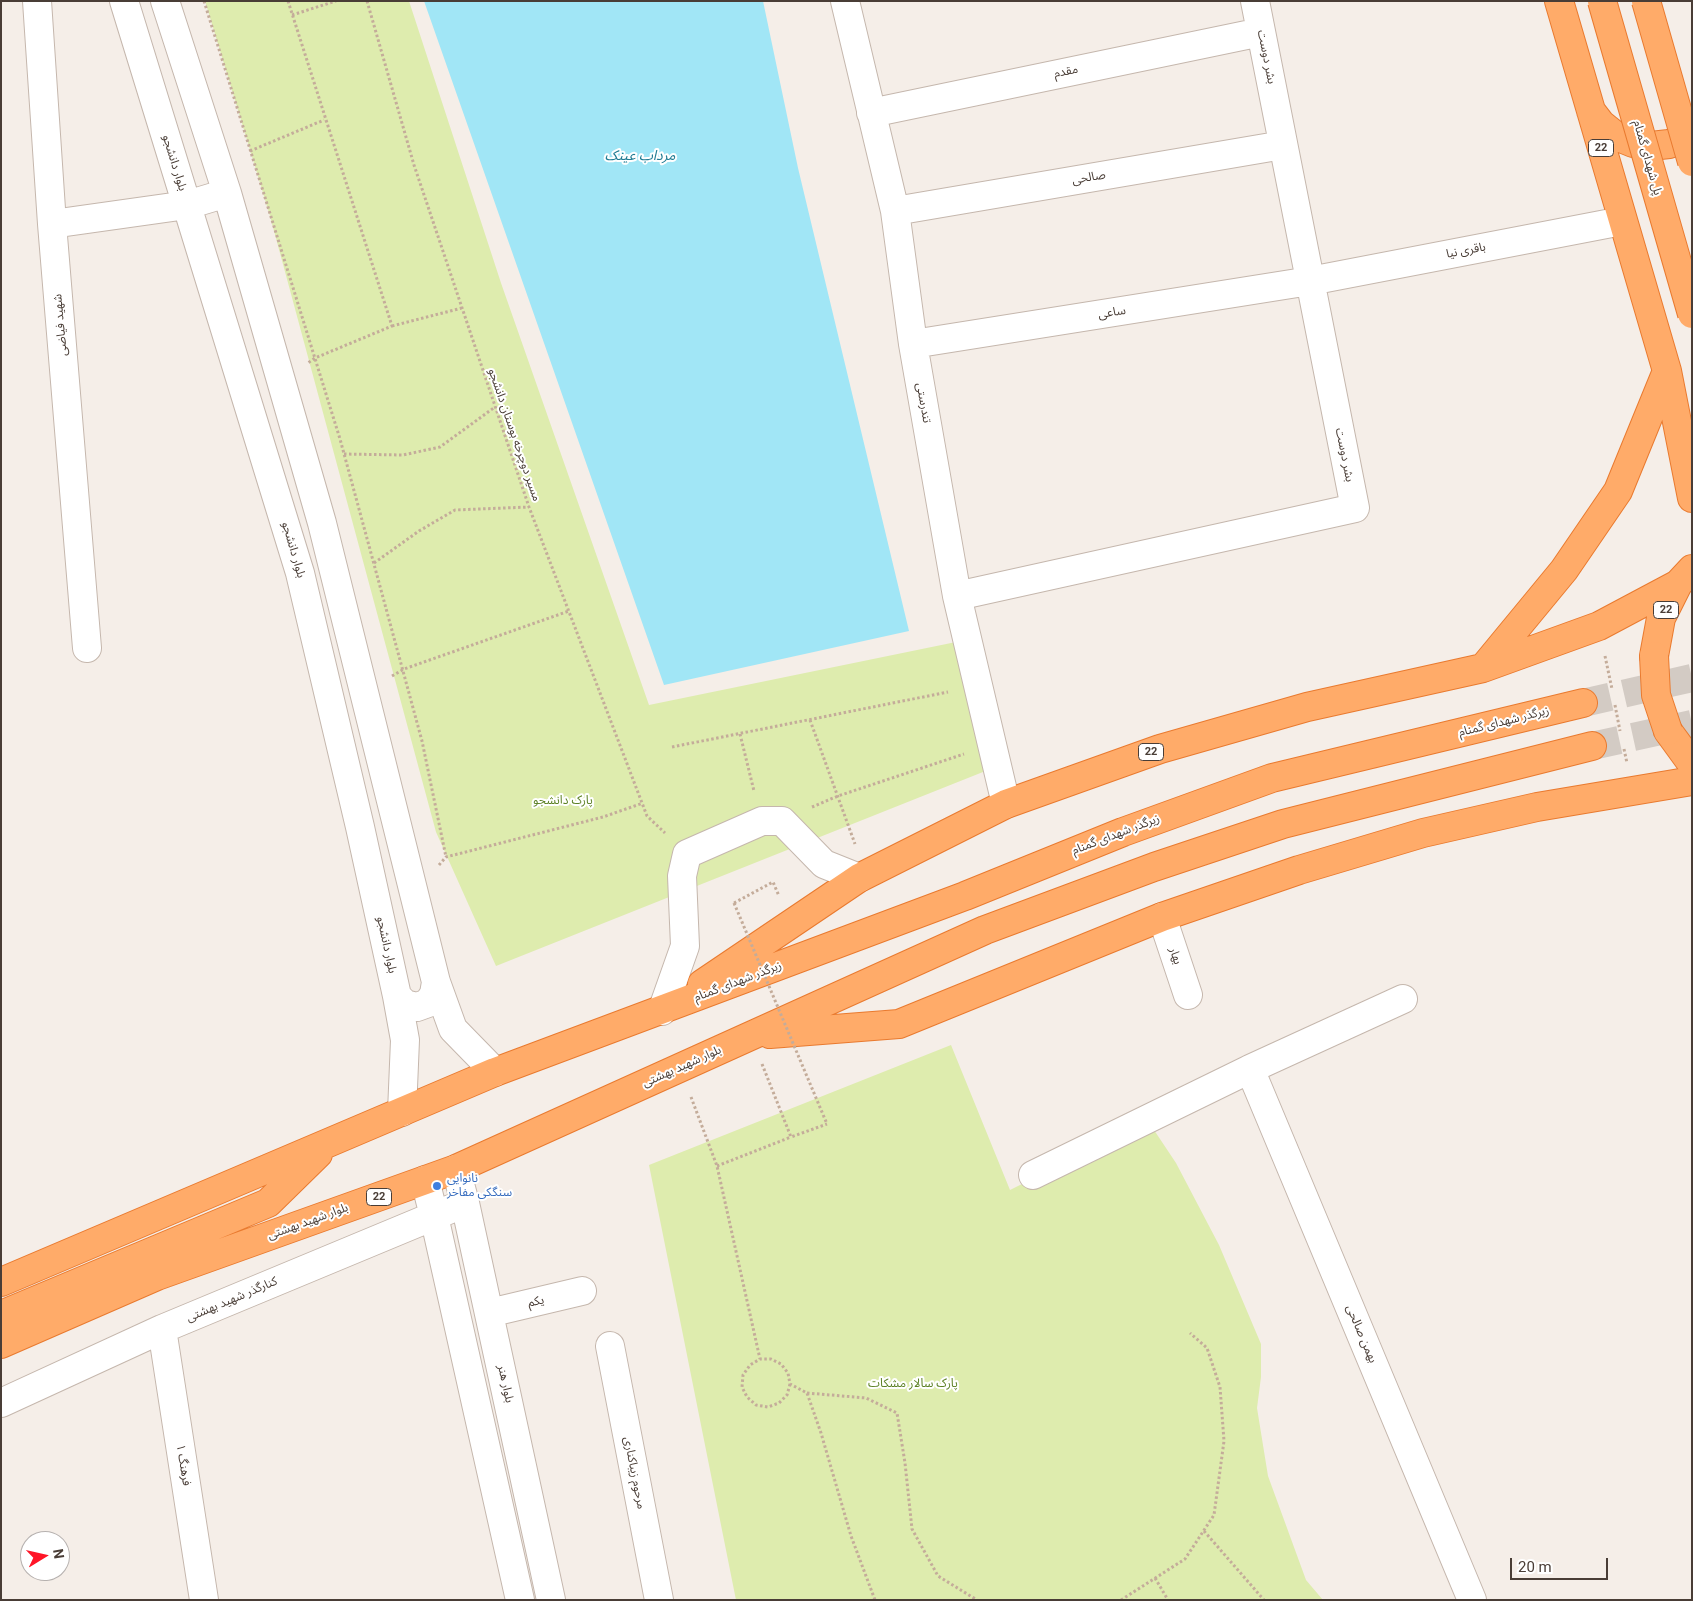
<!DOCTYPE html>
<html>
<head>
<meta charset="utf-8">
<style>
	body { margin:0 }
	#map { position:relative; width:1693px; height:1601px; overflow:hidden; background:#f5eee8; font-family:Roboto,sans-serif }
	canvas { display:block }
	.frame { position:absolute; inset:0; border:2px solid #493d36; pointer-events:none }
	.north { position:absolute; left:20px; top:1531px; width:50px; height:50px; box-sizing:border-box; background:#fff; border:1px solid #b6b1af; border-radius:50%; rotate:81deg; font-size:14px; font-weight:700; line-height:20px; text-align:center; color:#493d36 }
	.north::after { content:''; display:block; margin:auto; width:18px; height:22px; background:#ff1527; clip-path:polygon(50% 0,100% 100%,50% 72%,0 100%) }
	.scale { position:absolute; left:1510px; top:1558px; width:98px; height:22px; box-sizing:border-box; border:2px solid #493d36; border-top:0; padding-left:6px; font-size:15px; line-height:18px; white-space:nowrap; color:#493d36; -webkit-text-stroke:4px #fff; paint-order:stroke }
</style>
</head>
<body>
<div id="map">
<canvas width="1693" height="1601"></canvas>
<div class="frame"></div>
<div class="north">N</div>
<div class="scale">20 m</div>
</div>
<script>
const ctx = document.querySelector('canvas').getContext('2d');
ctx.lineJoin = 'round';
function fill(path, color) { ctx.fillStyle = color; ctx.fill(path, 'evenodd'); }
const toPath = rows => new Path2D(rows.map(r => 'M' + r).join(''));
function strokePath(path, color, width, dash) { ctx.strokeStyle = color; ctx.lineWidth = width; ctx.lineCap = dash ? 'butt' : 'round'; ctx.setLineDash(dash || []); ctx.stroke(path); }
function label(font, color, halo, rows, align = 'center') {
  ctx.font = font + ' Roboto,"Noto Sans Arabic",sans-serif'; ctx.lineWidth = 4; ctx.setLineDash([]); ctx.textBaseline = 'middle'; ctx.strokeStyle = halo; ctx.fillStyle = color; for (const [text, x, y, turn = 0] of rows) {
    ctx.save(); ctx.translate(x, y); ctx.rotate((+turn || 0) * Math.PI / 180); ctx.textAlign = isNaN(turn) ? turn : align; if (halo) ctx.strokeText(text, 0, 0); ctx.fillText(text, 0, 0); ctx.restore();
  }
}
const green = toPath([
	[205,1,409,1,501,283,649,705,956,642,988,770,496,966,436,832,270,216],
	[951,1045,1010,1190,1148,1121,1176,1163,1219,1245,1261,1344,1261,1377,1257,1408,1268,1476,1306,1580,1323,1600,736,1600,649,1165]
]);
const water = toPath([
	[424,1,763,1,798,168,909,631,664,685]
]);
const highwayTunnel = toPath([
	[1583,703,1692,678],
	[1592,746,1692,724]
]);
const path = toPath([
	[204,1,340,439,422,741,446,857],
	[288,1,392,326,315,358,308,363],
	[367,1,414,165,529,507,647,816,665,833],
	[292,15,336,1],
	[250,151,324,120],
	[392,326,462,308],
	[344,454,403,455,440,447,495,407],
	[374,563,419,531,455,510,529,507],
	[1605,656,1612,689],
	[392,676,404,669,569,611],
	[1615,705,1620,731],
	[810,720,855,844],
	[740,734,754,791],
	[672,747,948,692],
	[1624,749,1627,763],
	[812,807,838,796,964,754],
	[439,865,446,857,603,817,643,803],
	[734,903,773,882,779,896],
	[762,1064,791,1137,827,1124],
	[691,1097,717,1166,760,1359],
	[717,1166,791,1137],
	[790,1384,787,1395,779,1403,768,1407,756,1405,747,1397,742,1387,743,1375,750,1365,760,1359,771,1359,781,1364,788,1373,790,1384,807,1393,821,1433,851,1536,875,1600],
	[807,1393,866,1398,897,1413,905,1463,912,1529,938,1576,977,1600],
	[1204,1531,1264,1600],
	[1155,1578,1168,1600],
	[1121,1600,1185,1559,1214,1515,1224,1441,1220,1387,1207,1348,1190,1333]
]);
const minor = toPath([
	[37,1,52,224,87,648],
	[124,1,300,573,360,827,397,996,405,1040,402,1112],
	[165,1,227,193,322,523,436,982,453,1029,495,1072],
	[845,1,895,211,913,344,957,596,1006,804],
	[871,113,1261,32],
	[895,211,1283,145],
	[52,224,187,205,227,193],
	[913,344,1310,281,1622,221],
	[957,596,1355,508,1255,1],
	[1162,917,1188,995],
	[397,996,405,1004,417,1007,428,1003,434,994,436,982],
	[662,1011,685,946,682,876,687,854,762,821,782,821,824,864,859,878],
	[1250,1069,1472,1600],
	[456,1169,465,1203,551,1600],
	[1033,1175,1250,1069,1403,999],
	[425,1180,434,1216,520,1600],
	[489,1313,582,1291],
	[162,1329,204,1600],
	[610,1346,659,1600],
	[1,1403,162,1329,465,1203]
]);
const highway = toPath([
	[1559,1,1667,371,1692,498],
	[1591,111,1601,124,1616,136,1633,143,1651,146,1669,144,1684,139,1692,134],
	[1654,656,1661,618,1678,584,1692,569],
	[1484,667,1564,570,1618,491,1667,371],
	[1668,731,1692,764],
	[702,984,859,878,1006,804,1160,749,1307,707,1483,668,1599,626,1678,584],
	[770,1034,899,1024,1162,917,1299,870,1423,833,1537,807,1692,781],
	[1,1282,495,1072,965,896,1123,832,1272,778,1583,703],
	[1,1315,268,1203,318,1154],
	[1,1344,157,1276,456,1169,985,930,1154,867,1283,824,1592,746]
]);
const pathBridge = toPath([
	[734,903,827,1124]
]);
const highwayBridge = toPath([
	[1602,1,1692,314],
	[1646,1,1692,162],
	[1654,656,1656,695,1668,731]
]);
const markers = [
	[437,1186,5,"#3f7fe0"]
];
const shields = [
	[1601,148,25],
	[1666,610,25],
	[1151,752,25],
	[379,1197,25]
];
const shieldNames = [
	["22",1601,148],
	["22",1666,610],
	["22",1151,752],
	["22",379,1197]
];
const streetNames = [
	["بشر دوست",1266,57,79],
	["مقدم",1066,72,-12],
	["پل شهدای گمنام",1647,158,74],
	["بلوار دانشجو",174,163,73],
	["صالحی",1089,178,-10],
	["باقری نیا",1466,251,-11],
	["ساعی",1112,313,-9],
	["شهید فیاضی",61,325,-95],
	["تندرستی",923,403,80],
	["مسیر دوچرخه بوستان دانشجو",514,435,71],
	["بشر دوست",1344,455,79],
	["بلوار دانشجو",293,550,74],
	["زیرگذر شهدای گمنام",1504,722,-14],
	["زیرگذر شهدای گمنام",1116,835,-21],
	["بلوار دانشجو",386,945,78],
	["بهار",1175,956,72],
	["زیرگذر شهدای گمنام",738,982,-21],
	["بلوار شهید بهشتی",682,1067,-24],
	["بلوار شهید بهشتی",308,1222,-20],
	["کنارگذر شهید بهشتی",232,1300,-23],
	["یکم",536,1302,-13],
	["بهمن صالحی",1361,1334,67],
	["بلوار هنر",505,1384,78],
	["فرهنگ ۱",183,1465,81],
	["مرحوم زیباکناری",634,1473,79]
];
const parkNames = [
	["پارک دانشجو",563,801],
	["پارک سالار مشکات",913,1384]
];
const shopNames = [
	["نانوایی",447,1179],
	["سنگکی مفاخر",447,1193]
];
const waterNames = [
	["مرداب عینک",640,156]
];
fill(green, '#deecae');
fill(water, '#a1e6f6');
strokePath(highwayTunnel, '#d3cbc4', 28, [28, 14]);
strokePath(minor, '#c5b7ad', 30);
strokePath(highway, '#e97a2f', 30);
strokePath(path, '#c4ac9a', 3, [2.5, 2.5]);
strokePath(minor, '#fff', 28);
strokePath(highway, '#ffab69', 28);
strokePath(highwayBridge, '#e97a2f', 30, []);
strokePath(pathBridge, '#c4ac9a', 3, [2.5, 2.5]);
strokePath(highwayBridge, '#ffab69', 28);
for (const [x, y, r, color] of markers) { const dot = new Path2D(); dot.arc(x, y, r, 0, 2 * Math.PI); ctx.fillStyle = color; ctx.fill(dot); strokePath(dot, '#fff', 2); }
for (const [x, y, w] of shields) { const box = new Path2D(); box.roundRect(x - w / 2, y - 8.5, w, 17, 4); ctx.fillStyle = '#fff'; ctx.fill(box); strokePath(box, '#493d36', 1); }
label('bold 11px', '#493d36', null, shieldNames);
label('12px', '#493d36', '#fff', streetNames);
label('12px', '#5c8024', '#fff', parkNames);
label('12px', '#366cbe', '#fff', shopNames, 'left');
label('italic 14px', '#217c93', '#fff', waterNames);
</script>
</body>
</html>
